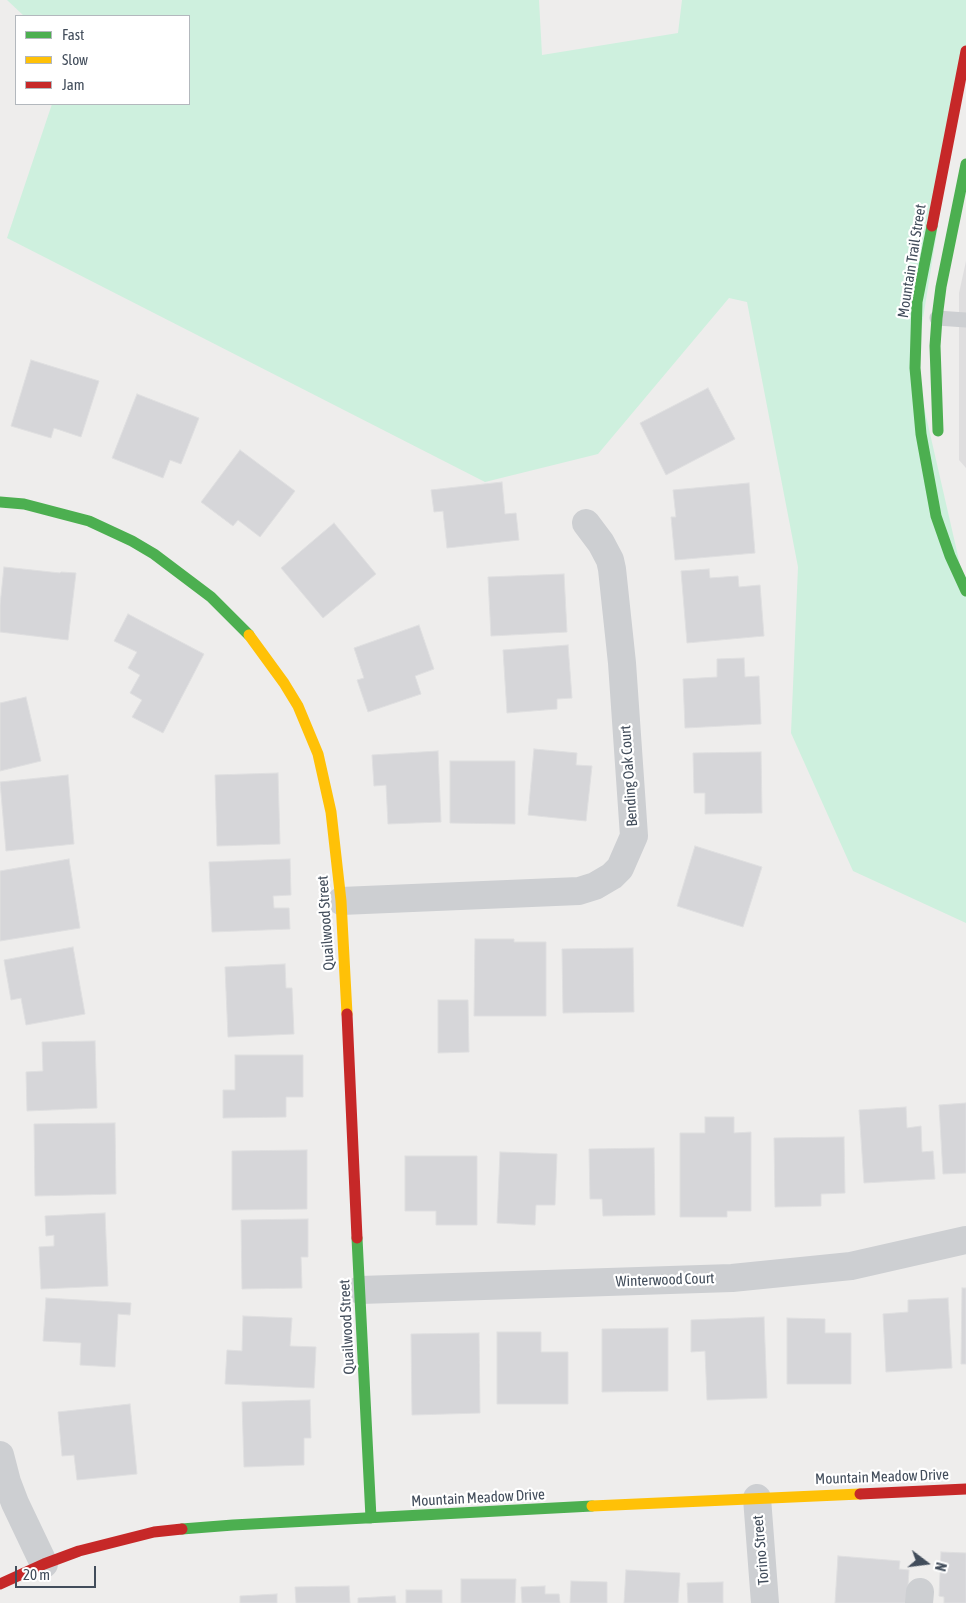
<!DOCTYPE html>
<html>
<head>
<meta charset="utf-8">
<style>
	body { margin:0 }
	#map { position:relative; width:966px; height:1603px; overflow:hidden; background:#eeedec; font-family:"Asap Condensed",sans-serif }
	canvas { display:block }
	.legend { position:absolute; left:15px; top:15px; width:175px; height:90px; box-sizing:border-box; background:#fff; border:1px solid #b3b8bd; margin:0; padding:6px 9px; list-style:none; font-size:15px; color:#424d5b }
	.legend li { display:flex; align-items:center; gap:10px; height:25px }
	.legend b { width:25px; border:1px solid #b3b8bd }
	.north { position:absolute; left:901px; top:1538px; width:50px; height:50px; -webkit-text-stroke:4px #fff; paint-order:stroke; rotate:105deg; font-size:14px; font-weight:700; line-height:20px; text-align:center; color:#424d5b }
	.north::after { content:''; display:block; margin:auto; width:18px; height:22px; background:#424d5b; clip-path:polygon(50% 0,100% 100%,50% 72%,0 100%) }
	.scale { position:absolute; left:15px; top:1566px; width:81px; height:22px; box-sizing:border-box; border:2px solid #424d5b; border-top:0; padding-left:6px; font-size:15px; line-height:18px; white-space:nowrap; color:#424d5b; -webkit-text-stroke:4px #fff; paint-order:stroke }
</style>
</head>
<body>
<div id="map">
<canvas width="966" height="1603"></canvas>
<ul class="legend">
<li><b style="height:6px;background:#4caf50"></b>Fast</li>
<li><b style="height:6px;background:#ffc107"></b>Slow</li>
<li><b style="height:6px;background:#c62828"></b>Jam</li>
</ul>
<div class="north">N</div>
<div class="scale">20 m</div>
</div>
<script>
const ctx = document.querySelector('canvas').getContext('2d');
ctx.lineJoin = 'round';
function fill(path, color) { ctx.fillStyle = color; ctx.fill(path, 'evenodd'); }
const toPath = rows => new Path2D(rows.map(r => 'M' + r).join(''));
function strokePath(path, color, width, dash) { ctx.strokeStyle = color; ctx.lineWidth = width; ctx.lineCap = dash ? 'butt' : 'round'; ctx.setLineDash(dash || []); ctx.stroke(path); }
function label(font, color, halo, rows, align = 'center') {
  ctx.font = font + ' "Asap Condensed",sans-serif'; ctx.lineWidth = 4.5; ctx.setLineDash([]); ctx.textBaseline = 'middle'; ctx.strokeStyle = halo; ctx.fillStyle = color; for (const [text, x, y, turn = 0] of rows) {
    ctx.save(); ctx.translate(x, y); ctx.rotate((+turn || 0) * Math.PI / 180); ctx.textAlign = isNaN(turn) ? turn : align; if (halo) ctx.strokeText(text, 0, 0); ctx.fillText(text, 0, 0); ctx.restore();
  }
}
const education = toPath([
	[966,261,966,468,959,460,959,293]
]);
const green = toPath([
	[7,0,539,0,542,55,678,33,682,0,966,0,966,51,915,368,966,591,966,923,853,871,791,733,798,567,747,302,729,298,598,454,485,482,7,238,52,104,189,104,189,16,24,16]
]);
const building = toPath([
	[31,360,99,381,81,437,54,428,51,438,11,426,31,360],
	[708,388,735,439,666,475,640,423,708,388],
	[137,394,199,418,181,464,170,460,163,478,112,458,137,394],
	[240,450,295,491,260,537,238,520,233,526,201,502,240,450],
	[502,482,505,514,516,513,519,540,447,548,443,511,434,512,431,490,502,482],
	[749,483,755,553,675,560,671,517,676,517,673,490,749,483],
	[334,523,376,574,323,618,281,568,334,523],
	[4,567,60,573,61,572,76,573,68,640,0,632,0,605,4,567],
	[709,569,710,578,738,576,739,587,760,585,764,636,687,643,681,571,709,569],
	[564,574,567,632,491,636,488,577,564,574],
	[128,614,204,654,163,733,132,717,142,700,130,693,140,675,128,668,137,652,114,641,128,614],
	[419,625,434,669,415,676,421,694,368,712,357,680,364,678,354,648,419,625],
	[568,645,572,698,557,699,557,709,507,713,503,650,568,645],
	[744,658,745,677,759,676,761,724,685,728,683,679,717,677,717,659,744,658],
	[26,697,41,761,0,771,0,703,26,697],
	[534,749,577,753,576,765,592,766,586,821,528,815,534,749],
	[438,751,441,822,388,824,386,785,374,786,372,755,438,751],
	[761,752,762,813,705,814,705,793,694,793,693,753,761,752],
	[450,761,515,761,515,824,450,823,450,761],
	[278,773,280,844,217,846,215,775,278,773],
	[68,775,74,844,6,851,0,782,68,775],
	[695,846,762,867,743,927,677,906,695,846],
	[69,859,80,928,0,941,0,871,69,859],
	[290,859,291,895,273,896,274,908,289,908,290,929,212,932,209,862,290,859],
	[475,939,514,939,514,942,546,942,546,1016,474,1016,475,939],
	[73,947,85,1014,26,1025,21,998,11,1000,4,960,73,947],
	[633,948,634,1012,563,1013,562,949,633,948],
	[285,964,286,988,292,988,294,1034,228,1037,225,967,285,964],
	[438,1000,468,1000,469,1052,438,1053,438,1000],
	[95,1041,97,1108,27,1111,26,1072,43,1071,42,1042,95,1041],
	[235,1055,303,1055,303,1097,286,1097,286,1117,223,1118,223,1090,235,1090,235,1055],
	[966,1103,966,1173,943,1174,939,1105,966,1103],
	[906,1107,907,1128,921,1126,922,1152,933,1151,935,1179,864,1183,859,1110,906,1107],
	[705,1117,734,1117,734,1133,751,1132,751,1211,727,1211,727,1217,680,1217,680,1133,705,1133,705,1117],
	[115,1123,116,1194,35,1196,34,1124,115,1123],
	[844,1137,845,1193,821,1194,821,1206,775,1207,774,1138,844,1137],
	[654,1148,655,1215,603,1216,602,1199,590,1199,589,1149,654,1148],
	[307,1150,307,1209,232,1210,232,1151,307,1150],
	[500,1152,557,1154,555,1205,536,1205,535,1225,497,1223,500,1152],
	[405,1156,477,1156,477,1225,436,1225,436,1211,405,1211,405,1156],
	[105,1213,108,1286,41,1289,39,1247,54,1246,54,1235,46,1236,45,1216,105,1213],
	[308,1219,308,1257,301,1257,302,1288,242,1289,241,1220,308,1219],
	[962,1288,966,1288,966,1364,961,1364,962,1288],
	[46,1298,131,1303,130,1315,118,1314,115,1367,80,1365,81,1343,43,1341,46,1298],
	[948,1298,952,1368,886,1372,883,1314,908,1312,908,1300,948,1298],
	[243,1316,292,1318,290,1346,316,1347,314,1388,225,1384,227,1350,242,1351,243,1316],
	[764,1317,767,1398,707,1400,705,1351,691,1352,691,1320,764,1317],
	[787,1318,825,1319,825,1333,851,1333,851,1384,787,1384,787,1318],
	[668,1328,668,1391,602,1392,602,1329,668,1328],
	[497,1332,541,1332,541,1352,568,1352,568,1404,497,1404,497,1332],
	[479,1333,480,1413,412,1415,411,1334,479,1333],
	[310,1400,311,1438,304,1438,304,1465,244,1467,242,1402,310,1400],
	[130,1404,137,1474,77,1480,74,1455,62,1456,58,1412,130,1404],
	[941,1552,966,1553,966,1603,944,1603,944,1597,939,1596,941,1552],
	[838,1556,900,1561,899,1569,909,1570,907,1603,835,1603,838,1556],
	[626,1570,680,1573,678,1603,624,1603,626,1570],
	[461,1579,516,1579,515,1603,461,1603,461,1579],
	[571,1581,607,1582,607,1603,570,1603,571,1581],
	[723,1582,723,1603,688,1603,687,1583,723,1582],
	[349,1586,350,1603,296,1603,295,1587,349,1586],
	[545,1586,545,1594,559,1594,560,1603,522,1603,521,1587,545,1586],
	[406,1590,442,1590,442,1603,406,1603,406,1590],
	[277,1594,277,1603,240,1603,240,1596,277,1594],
	[395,1596,396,1603,358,1603,358,1598,395,1596]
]);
const lane = toPath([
	[937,318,966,320]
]);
const street = toPath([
	[341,901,579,891,595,886,612,876,620,868,634,836,622,663,612,569,610,560,601,543,586,523],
	[360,1290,732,1278,851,1266,966,1240],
	[0,1455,7,1482,15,1503,44,1564],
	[757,1498,765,1603],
	[919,1603,920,1592]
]);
const fast = toPath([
	[932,226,917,302,915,368,921,434,936,516,950,556,966,591],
	[938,431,935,346,937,318,941,287,966,164],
	[0,502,24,504,89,521,132,541,154,554,211,597,249,635],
	[357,1238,371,1518],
	[182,1529,233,1525,592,1506]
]);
const slow = toPath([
	[249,635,284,683,298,706,318,754,331,812,341,901,347,1014],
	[592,1506,860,1494]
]);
const jam = toPath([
	[932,226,966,51],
	[347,1014,357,1238],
	[860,1494,966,1489],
	[0,1584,44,1564,79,1551,154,1532,182,1529]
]);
const streetNames = [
	["Mountain Trail Street",912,261,-81],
	["Bending Oak Court",629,776,-94],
	["Quailwood Street",326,923,-94],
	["Winterwood Court",665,1280,-2],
	["Quailwood Street",347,1327,-93],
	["Mountain Meadow Drive",882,1477,-2],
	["Mountain Meadow Drive",478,1498,-3],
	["Torino Street",761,1550,-95]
];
fill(education, '#dfdedf');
fill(green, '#cef0de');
fill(building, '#d6d6d9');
strokePath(building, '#dfdfe0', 1);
strokePath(lane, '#cdcfd2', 15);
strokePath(street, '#cdcfd2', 28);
strokePath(fast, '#4caf50', 11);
strokePath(slow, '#ffc107', 11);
strokePath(jam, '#c62828', 11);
label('15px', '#424d5b', '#fff', streetNames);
</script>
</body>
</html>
